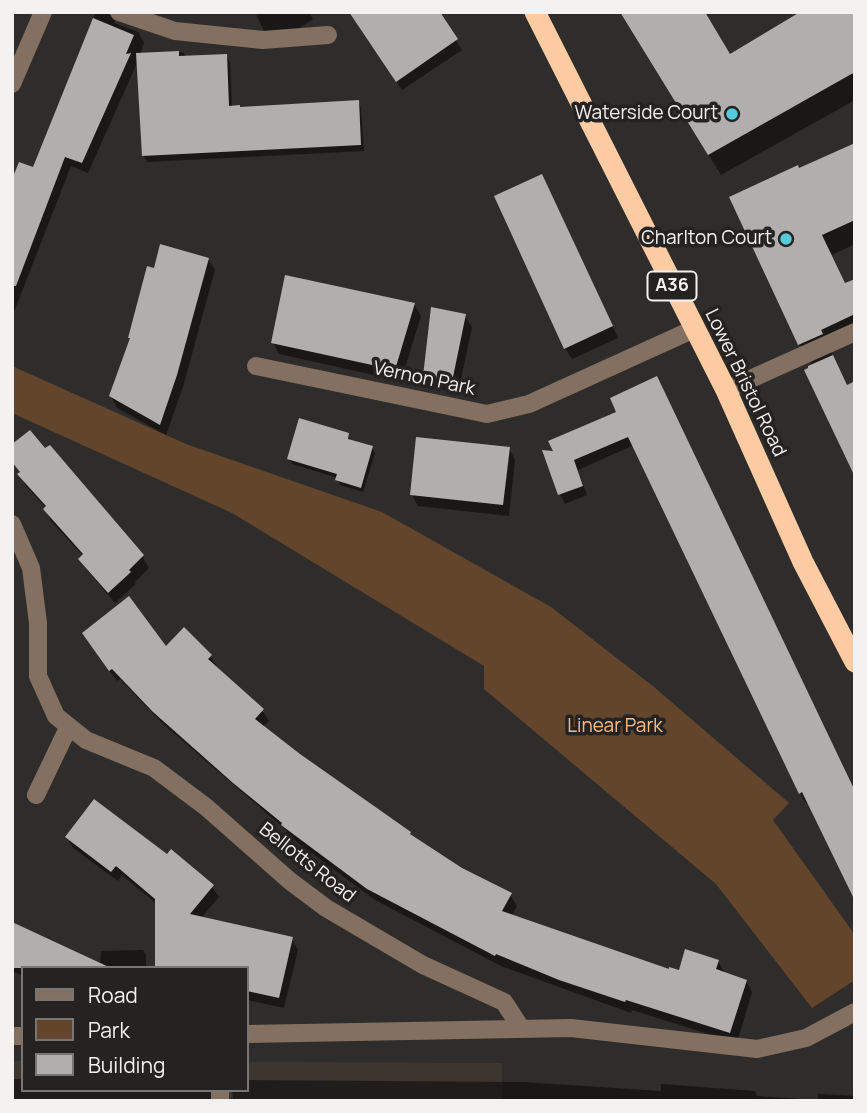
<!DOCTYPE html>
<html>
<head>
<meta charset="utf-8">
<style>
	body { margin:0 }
	#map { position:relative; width:867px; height:1113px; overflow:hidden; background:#2f2d2b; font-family:Manrope,sans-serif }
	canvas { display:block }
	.frame { position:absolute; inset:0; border:14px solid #f3f2f1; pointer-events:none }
	.legend { position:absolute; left:21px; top:966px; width:228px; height:126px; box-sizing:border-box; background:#252322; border:2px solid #777675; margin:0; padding:9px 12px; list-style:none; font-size:21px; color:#f3f2f1 }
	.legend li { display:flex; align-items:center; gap:14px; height:35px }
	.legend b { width:35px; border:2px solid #777675 }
</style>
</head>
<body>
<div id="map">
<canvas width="867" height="1113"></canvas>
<div class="frame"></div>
<ul class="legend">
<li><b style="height:9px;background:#847060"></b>Road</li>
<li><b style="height:19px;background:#63452c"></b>Park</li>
<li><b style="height:19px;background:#b1afad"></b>Building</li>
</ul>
</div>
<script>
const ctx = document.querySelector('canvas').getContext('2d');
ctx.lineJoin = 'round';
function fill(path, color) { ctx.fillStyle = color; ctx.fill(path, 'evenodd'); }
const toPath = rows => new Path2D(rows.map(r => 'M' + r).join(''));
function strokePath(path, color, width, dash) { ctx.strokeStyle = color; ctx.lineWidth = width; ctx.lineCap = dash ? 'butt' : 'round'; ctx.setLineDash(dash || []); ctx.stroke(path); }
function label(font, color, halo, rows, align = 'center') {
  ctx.font = font + ' Manrope,sans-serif'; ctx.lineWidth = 7; ctx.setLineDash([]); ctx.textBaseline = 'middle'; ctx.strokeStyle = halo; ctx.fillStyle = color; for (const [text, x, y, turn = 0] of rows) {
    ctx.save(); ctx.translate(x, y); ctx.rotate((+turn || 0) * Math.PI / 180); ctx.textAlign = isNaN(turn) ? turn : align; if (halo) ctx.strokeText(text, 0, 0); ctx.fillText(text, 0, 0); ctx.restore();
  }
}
const built = toPath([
	[12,1061,23,1061,23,1090,247,1090,247,1062,502,1063,502,1101,12,1101]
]);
const green = toPath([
	[12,366,186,444,382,512,551,607,654,687,789,803,773,820,855,935,855,980,812,1008,716,884,484,689,484,666,232,513,12,413]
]);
const shadow = toPath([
	[96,12,125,12,117,14,114,23,138,32,144,43,140,55,183,52,186,57,226,56,230,62,232,107,240,109,358,101,361,108,364,151,147,162,143,155,138,61,88,173,71,166,12,317,12,183,34,169],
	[255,12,309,12,313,19,285,38,264,31],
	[350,12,438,12,462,50,402,90],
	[621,12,730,57,855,12,855,100,721,175],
	[855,145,855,244,832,255,846,285,855,291,855,338,830,350,832,354,831,355,848,386,855,470,812,366,800,344,731,198],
	[548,187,618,338,572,359,565,348],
	[208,259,215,270,183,387,166,435,117,408,111,396,155,270],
	[414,304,421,316,401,381,279,354,273,343],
	[465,316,472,327,458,393,431,387,425,375],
	[619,412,809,801,806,803,800,793,634,445,578,470,587,495,565,504,560,494,555,453],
	[348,435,351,442,372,448,375,453,363,492,340,485,338,478,292,464,289,459],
	[509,448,515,460,509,516,418,506,412,495],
	[20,475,142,556,149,568,135,582,136,584,115,603,87,570,80,559,83,556,51,521,46,508,26,486],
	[91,644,165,649,210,656,217,667,262,710,269,721,263,727,298,756,410,833,413,838,462,869,510,895,517,906,512,916,670,971,680,972,718,961,725,974,746,981,752,992,737,1043,632,1010,631,1013,501,966,375,900,290,837,286,830,162,723,120,679,117,681],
	[67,837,167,857,212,887,219,897,201,918,292,939,298,950,284,1008,247,1000,247,968,157,904,122,875,118,881,73,848],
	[12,924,100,965,101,951,143,950,146,955,146,968,23,968,23,976,15,972,12,978],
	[12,1079,23,1079,23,1090,220,1090,222,1101,12,1101],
	[247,1080,523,1082,661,1091,661,1084,755,1091,757,1096,818,1100,818,1094,855,1096,855,1101,233,1101,232,1090,247,1090]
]);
const building = toPath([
	[349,12,440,12,458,39,396,82],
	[620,12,705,12,730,54,800,12,855,12,855,72,708,155],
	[93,18,134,35,126,54,131,53,82,163,65,157,16,286,12,286,12,179,19,162,33,167],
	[179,51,179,56,227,54,229,106,240,105,240,107,359,100,361,145,142,156,136,53],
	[855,143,855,220,822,235,845,283,855,279,855,314,821,330,823,334,798,345,729,197,798,165,799,168],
	[542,174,613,326,564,349,494,196],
	[160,244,209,258,177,375,160,425,109,396,130,338,128,338,147,266,154,268],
	[285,275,415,303,395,370,271,343],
	[431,307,466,314,452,382,423,376],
	[833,355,847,385,855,381,855,477,804,370,808,368,808,366],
	[657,376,855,791,855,901,802,792,799,794,628,437,574,460,583,486,558,495,542,450,553,451,548,441,616,412,610,398],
	[299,418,349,433,348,439,373,446,361,488,335,480,337,474,287,459],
	[30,430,45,448,50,445,144,555,129,570,131,572,108,593,78,559,83,554,43,509,46,506,17,474,20,472,12,462,12,444],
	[416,437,510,447,503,505,410,495],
	[129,596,166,646,184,627,212,655,208,659,264,709,255,719,300,754,411,832,410,834,462,868,512,893,502,911,669,969,669,967,679,970,685,949,719,960,716,969,747,980,730,1033,626,1000,625,1002,559,980,496,954,495,956,367,889,281,825,282,823,233,783,153,712,112,669,109,671,82,633],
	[94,799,167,854,171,849,214,885,190,914,293,937,279,998,247,991,247,968,155,968,155,899,116,866,111,872,65,837],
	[12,922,111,968,12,968]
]);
const minor = toPath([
	[119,12,175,31,263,40,328,35],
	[12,84,43,12],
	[256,366,487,414,529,404,694,329],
	[726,390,855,332],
	[12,524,31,568,38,623,38,676,56,716,86,740,154,768,206,807,290,881,326,908,423,965,504,1002,521,1028],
	[36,795,69,726],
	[247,1034,571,1028,757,1049,806,1038,855,1012],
	[12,1036,23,1036],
	[220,1101,220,1090]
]);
const highway = toPath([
	[535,12,726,390,803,562,855,662]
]);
const markers = [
	[732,114,7,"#54cadd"],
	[786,239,7,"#54cadd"]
];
const shields = [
	[672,286,49]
];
const shieldNames = [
	["A36",672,286]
];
const poiNames = [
	["Waterside Court",718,114],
	["Charlton Court",772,239]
];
const streetNames = [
	["Vernon Park",424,379,12],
	["Lower Bristol Road",745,383,64],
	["Bellotts Road",307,863,38]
];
const parkNames = [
	["Linear Park",615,727]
];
fill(built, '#3d3630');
fill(green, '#63452c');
fill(shadow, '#0007');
fill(building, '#b1afad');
strokePath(minor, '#847060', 18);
strokePath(highway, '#fecba3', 21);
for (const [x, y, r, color] of markers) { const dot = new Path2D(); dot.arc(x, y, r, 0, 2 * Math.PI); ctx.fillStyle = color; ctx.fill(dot); strokePath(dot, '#252322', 2.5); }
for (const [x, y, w] of shields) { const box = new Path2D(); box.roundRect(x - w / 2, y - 14.5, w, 29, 5); ctx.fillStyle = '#252322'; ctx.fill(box); strokePath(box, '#f3f2f1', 2); }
label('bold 18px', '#f3f2f1', null, shieldNames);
label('19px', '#f3f2f1', '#252322', poiNames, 'right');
label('19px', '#f3f2f1', '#252322', streetNames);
label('19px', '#ffb981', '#252322', parkNames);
</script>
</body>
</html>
